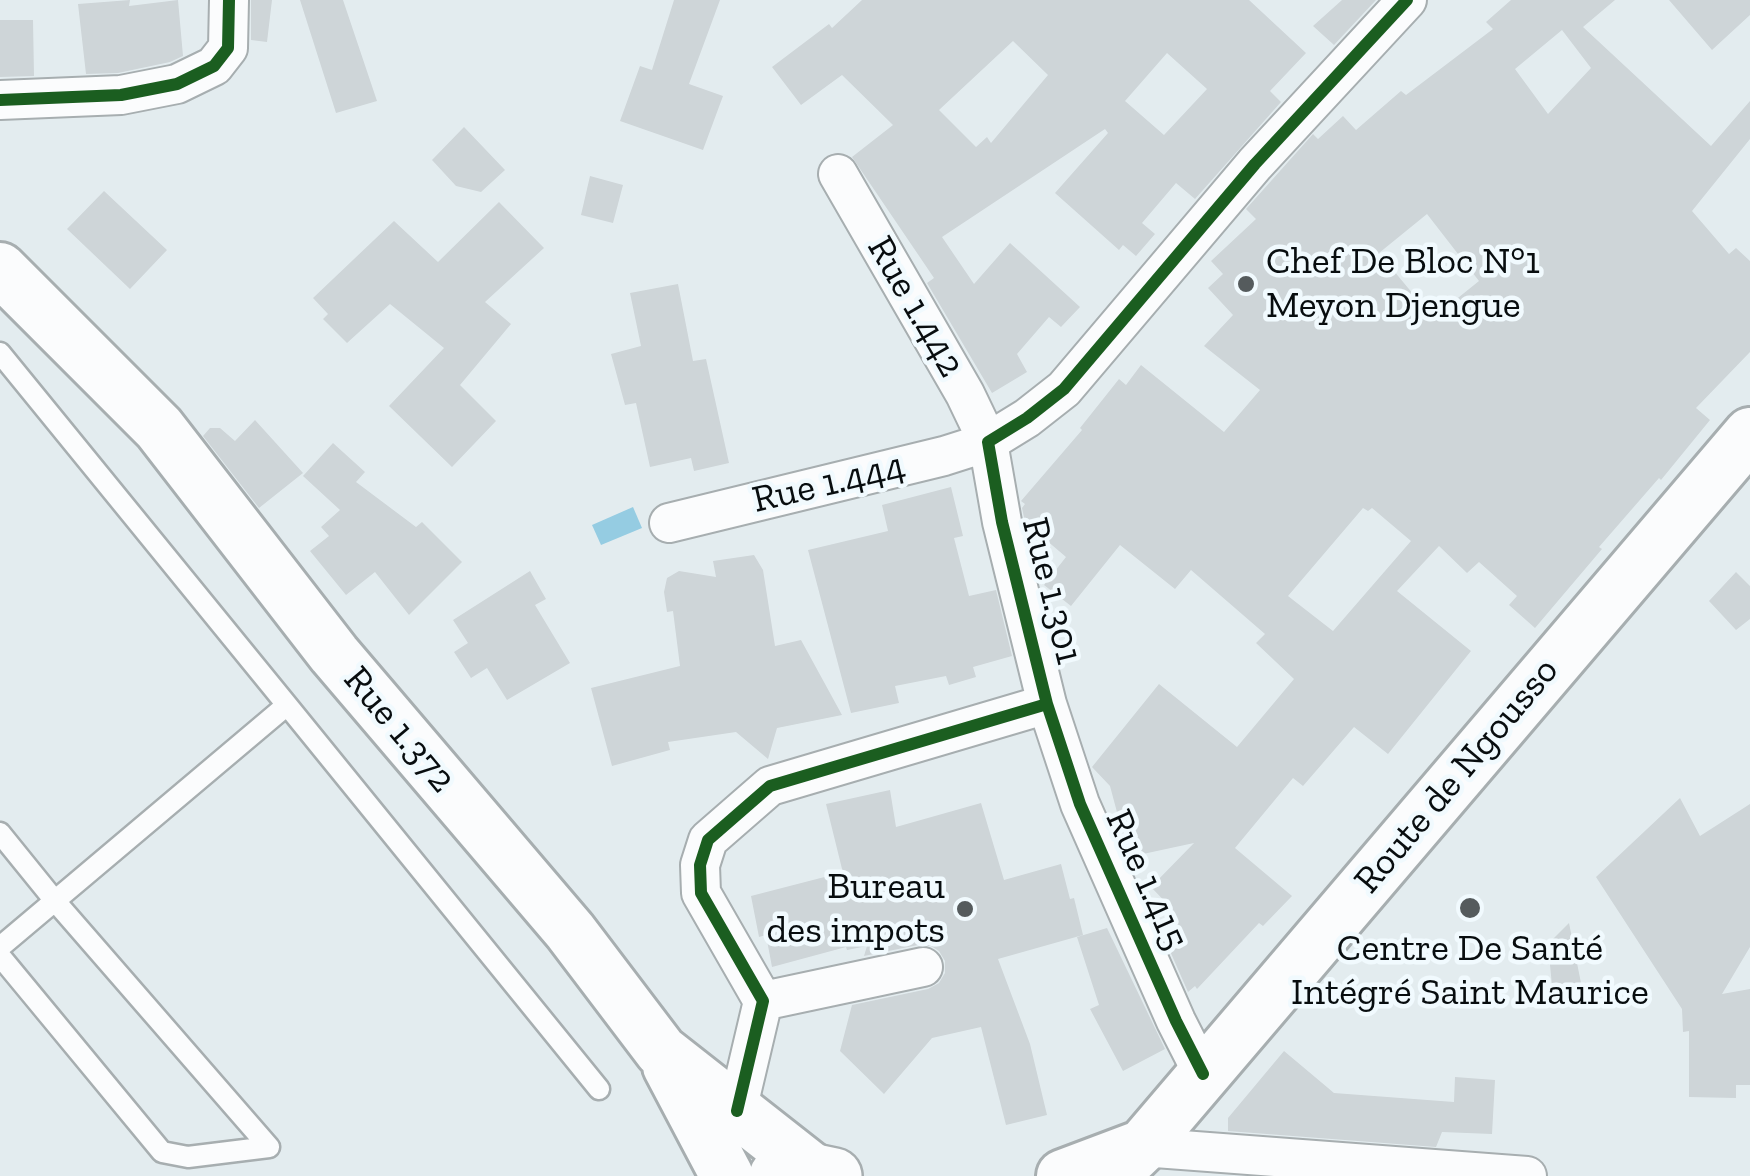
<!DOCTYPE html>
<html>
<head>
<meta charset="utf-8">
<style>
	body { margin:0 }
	canvas { display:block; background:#e3ecef }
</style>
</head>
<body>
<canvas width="1750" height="1176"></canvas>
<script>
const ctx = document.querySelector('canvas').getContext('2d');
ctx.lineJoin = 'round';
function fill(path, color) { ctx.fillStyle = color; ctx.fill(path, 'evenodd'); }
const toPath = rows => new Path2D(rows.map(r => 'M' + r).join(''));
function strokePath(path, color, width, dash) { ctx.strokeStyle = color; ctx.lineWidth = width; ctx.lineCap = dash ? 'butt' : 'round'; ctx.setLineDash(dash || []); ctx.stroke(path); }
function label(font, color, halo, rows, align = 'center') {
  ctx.font = font + ' "Zilla Slab",serif'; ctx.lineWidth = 9; ctx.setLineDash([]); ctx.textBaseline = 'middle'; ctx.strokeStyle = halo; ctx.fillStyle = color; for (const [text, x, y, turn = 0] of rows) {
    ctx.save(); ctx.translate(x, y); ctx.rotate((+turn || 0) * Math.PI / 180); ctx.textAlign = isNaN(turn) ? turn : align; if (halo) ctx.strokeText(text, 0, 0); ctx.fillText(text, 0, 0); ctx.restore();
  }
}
const water = toPath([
	[633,507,642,528,601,545,592,525]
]);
const building = toPath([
	[130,0,129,6,178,0,183,56,170,62,118,73,86,74,78,4],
	[251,0,272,0,267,42,251,40],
	[300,0,343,0,377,101,336,113],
	[674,0,720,0,689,84,723,96,703,150,620,121,640,66,652,70],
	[862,0,1249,0,1306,53,1270,91,1281,102,1195,199,1176,183,1142,223,1155,234,1136,256,1123,245,1119,250,1055,193,1108,133,1105,129,942,237,974,284,1010,243,1080,307,1061,327,1049,317,1017,354,1027,372,992,393,927,283,934,278,852,157,893,125,842,75,801,105,772,67,829,24,832,28],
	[1013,41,1048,75,991,143,987,137,976,147,939,110],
	[1167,53,1207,89,1164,135,1125,101],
	[1342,0,1376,0,1334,45,1313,26],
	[1511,0,1615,0,1583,27,1711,146,1750,101,1750,139,1692,211,1729,254,1736,248,1750,261,1750,352,1696,408,1710,420,1661,480,1659,478,1599,547,1602,549,1535,628,1509,605,1517,596,1479,562,1467,573,1439,546,1397,591,1471,651,1388,754,1354,727,1303,786,1293,778,1235,848,1292,896,1263,926,1259,923,1197,989,1195,986,1188,992,1159,926,1174,911,1151,887,1194,843,1129,857,1110,786,1092,767,1159,684,1237,747,1294,679,1256,643,1265,634,1191,570,1175,589,1120,545,1071,606,1044,585,1066,557,1025,522,1022,508,1025,504,1021,501,1082,430,1080,428,1119,379,1126,385,1141,365,1224,432,1260,390,1204,346,1233,315,1208,288,1223,274,1211,261,1256,219,1246,209,1313,134,1318,139,1343,116,1356,130,1401,91,1406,95,1493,29,1486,22],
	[1562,30,1591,68,1548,114,1515,69],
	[1427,214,1479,281,1433,318,1379,253],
	[1363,508,1368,511,1372,508,1411,541,1333,631,1288,596],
	[1669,0,1750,0,1750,15,1712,50],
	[0,20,33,20,34,76,0,77],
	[464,127,505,170,481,192,456,186,432,160],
	[590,176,623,185,613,223,581,215],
	[104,191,167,250,130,289,67,229],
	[499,202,544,248,485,302,511,324,460,385,496,421,452,467,389,406,444,348,390,304,347,343,323,319,328,314,313,298,394,221,438,262],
	[678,284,693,361,706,359,729,463,694,471,691,458,650,467,636,403,625,405,611,354,641,346,630,293],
	[255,420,303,473,259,508,203,436,210,428,220,428,235,441],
	[333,443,365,472,356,482,416,527,422,522,462,562,409,615,375,572,346,595,310,551,329,536,321,527,340,510,303,476],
	[951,487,963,536,954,538,969,596,996,590,1012,656,973,667,976,677,949,685,946,676,895,686,899,703,851,713,808,550,888,531,882,505],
	[754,555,763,570,775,646,801,640,842,715,777,728,768,759,736,732,668,742,670,750,612,766,591,688,680,666,673,611,667,612,664,592,667,578,679,571,716,577,713,561],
	[530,571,546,599,535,605,570,663,507,700,487,668,471,678,454,652,468,643,453,620],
	[1736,572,1750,586,1750,619,1736,630,1709,601],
	[890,790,896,827,981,803,1004,880,1061,864,1070,899,1074,898,1083,935,998,959,1030,1044,1047,1115,1006,1125,981,1027,932,1038,884,1094,840,1051,852,1005,928,989,939,983,945,973,945,961,939,951,931,946,918,945,864,956,867,946,847,950,846,947,772,967,766,935,759,937,751,896,840,873,844,877,826,804],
	[1680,798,1700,836,1750,804,1750,947,1722,994,1750,989,1750,1085,1736,1085,1736,1098,1689,1097,1689,1031,1683,1032,1682,1009,1596,877],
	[1569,923,1583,993,1553,996,1548,944],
	[1107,928,1165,1049,1123,1071,1090,1009,1099,1005,1077,937],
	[1284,1051,1334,1093,1454,1102,1455,1077,1495,1080,1492,1134,1442,1132,1436,1147,1228,1131,1228,1118]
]);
const lane = toPath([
	[0,353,287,705,0,947],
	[287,705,599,1089],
	[0,833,55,901,269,1147],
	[0,956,162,1152,188,1157,269,1147]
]);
const street = toPath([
	[0,100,121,95,177,84,214,66,228,48,229,0],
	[669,523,944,456,988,442,965,394,838,174],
	[1047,704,1080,804,1176,1021,1203,1074],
	[763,1001,923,967],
	[737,1111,763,1001,701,893,700,865,708,840,770,786,1047,704,1002,522,988,442,1027,418,1064,389,1255,164,1407,0],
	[1142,1147,1527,1176]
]);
const secondary = toPath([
	[0,269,159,428,334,654,570,931,661,1051,815,1172],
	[669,1066,727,1176],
	[1063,1176,1140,1147],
	[1112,1176,1142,1147,1750,434]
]);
const primary = toPath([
	[777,1176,815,1172,834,1176]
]);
const cycleway = toPath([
	[0,100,121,95,177,84,214,66,228,48,229,0],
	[1047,704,1080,804,1176,1021,1203,1074],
	[737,1111,763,1001,701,893,700,865,708,840,770,786,1047,704,1002,522,988,442,1027,418,1064,389,1255,164,1407,0]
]);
const markers = [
	[1246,284,10,"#555b5d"],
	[1470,908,12,"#555b5d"],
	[965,909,10,"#555b5d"]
];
const poiNames = [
	["Chef De Bloc N°1",1266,262],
	["Meyon Djengue",1266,306],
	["Bureau",945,887,"right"],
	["des impots",945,931,"right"],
	["Centre De Santé",1470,949,"center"],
	["Intégré Saint Maurice",1470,993,"center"]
];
const streetNames = [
	["Rue 1.442",915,307,60],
	["Rue 1.444",829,484,-13],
	["Rue 1.301",1051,591,76],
	["Rue 1.372",399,730,50],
	["Route de Ngousso",1457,776,-50],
	["Rue 1.415",1146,880,66]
];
fill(water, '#95cce2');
fill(building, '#ced5d8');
strokePath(lane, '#a7aeb0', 25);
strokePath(street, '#a7aeb0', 42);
strokePath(secondary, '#a7aeb0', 58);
strokePath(primary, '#a7aeb0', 60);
strokePath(lane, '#fbfcfd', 20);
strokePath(street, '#fbfcfd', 38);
strokePath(secondary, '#fbfcfd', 52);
strokePath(primary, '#fbfcfd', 55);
strokePath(cycleway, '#1b5e20', 12);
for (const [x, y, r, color] of markers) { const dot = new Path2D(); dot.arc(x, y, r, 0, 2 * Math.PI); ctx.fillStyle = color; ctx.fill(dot); strokePath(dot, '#f1fafe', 4); }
label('38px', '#080d0f', '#f1fafe', poiNames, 'left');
label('38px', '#080d0f', '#f1fafe', streetNames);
</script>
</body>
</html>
